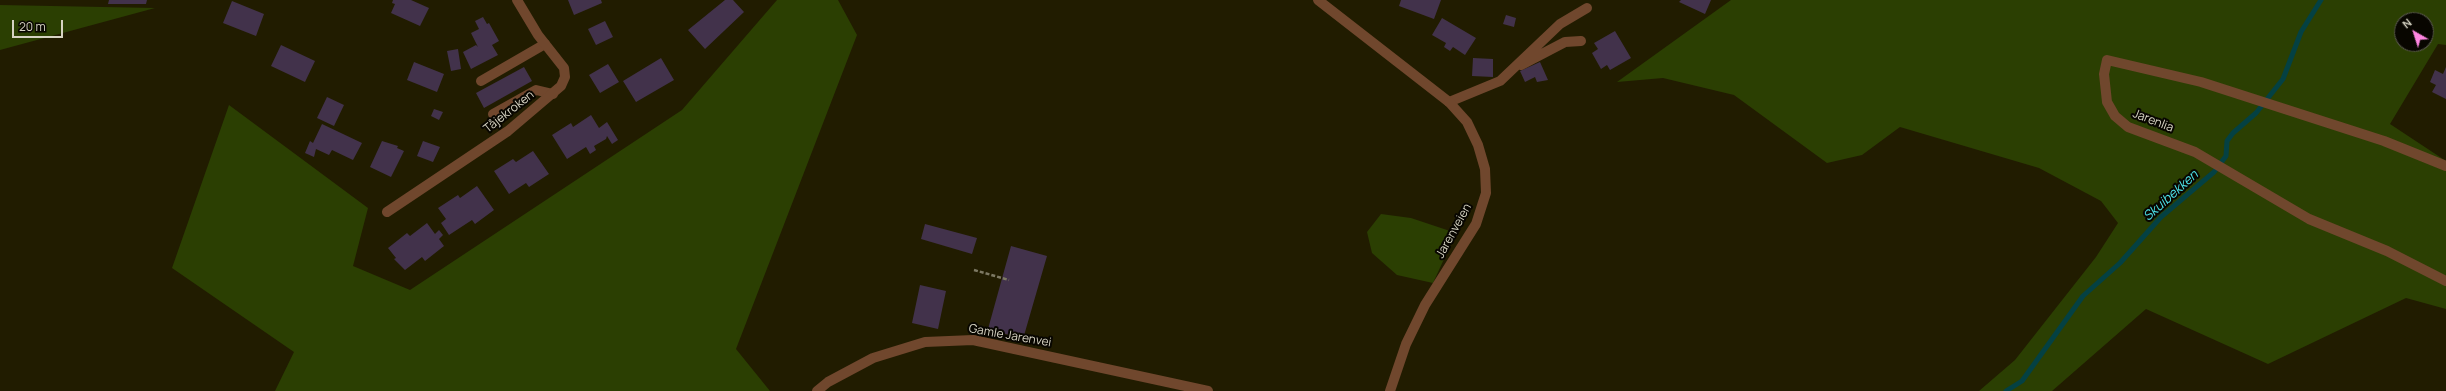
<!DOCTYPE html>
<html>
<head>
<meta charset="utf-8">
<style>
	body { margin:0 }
	#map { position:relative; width:2446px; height:391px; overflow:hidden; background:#211c00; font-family:Manrope,sans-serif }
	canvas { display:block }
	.north { position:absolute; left:2394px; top:12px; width:40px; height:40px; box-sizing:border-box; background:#080600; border:1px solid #5a584e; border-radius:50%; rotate:321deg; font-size:11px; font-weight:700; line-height:16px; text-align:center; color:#d6d3c2 }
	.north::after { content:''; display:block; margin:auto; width:14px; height:18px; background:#fe86e1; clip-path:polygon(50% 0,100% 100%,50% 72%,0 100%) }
	.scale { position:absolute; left:12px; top:20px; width:51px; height:18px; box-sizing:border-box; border:2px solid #d6d3c2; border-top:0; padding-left:5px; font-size:12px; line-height:14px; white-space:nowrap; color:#d6d3c2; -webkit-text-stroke:3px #080600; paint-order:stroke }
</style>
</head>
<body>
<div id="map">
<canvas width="2446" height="391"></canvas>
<div class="north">N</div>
<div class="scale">20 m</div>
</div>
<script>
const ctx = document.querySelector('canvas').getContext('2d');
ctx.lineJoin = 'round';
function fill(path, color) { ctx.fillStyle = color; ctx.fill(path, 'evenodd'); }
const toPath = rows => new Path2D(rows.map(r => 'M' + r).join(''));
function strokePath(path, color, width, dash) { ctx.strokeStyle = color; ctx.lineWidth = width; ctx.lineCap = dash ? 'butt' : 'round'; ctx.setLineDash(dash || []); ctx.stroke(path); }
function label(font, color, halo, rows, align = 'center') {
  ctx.font = font + ' Manrope,sans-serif'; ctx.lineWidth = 4; ctx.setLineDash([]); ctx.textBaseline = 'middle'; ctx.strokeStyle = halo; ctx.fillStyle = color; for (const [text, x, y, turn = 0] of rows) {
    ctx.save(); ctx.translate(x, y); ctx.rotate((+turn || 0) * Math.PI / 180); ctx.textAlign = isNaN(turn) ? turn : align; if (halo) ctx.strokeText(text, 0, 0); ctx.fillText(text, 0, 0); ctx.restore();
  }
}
const green = toPath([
	[777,0,838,0,857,35,736,349,770,391,275,391,294,352,172,268,229,105,368,208,353,266,410,290,682,110],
	[1731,0,2446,0,2446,45,2438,44,2390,124,2446,161,2446,309,2406,298,2268,364,2146,309,2052,391,1979,391,2015,360,2096,257,2118,223,2101,201,2039,168,1900,127,1862,155,1827,163,1734,95,1663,78,1617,82],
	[2402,20,2426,20,2426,44,2402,44],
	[0,5,155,8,0,50],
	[1381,214,1411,218,1456,233,1433,283,1397,275,1372,253,1367,232]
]);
const stream = toPath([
	[2006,391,2022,381,2083,296,2120,263,2161,217,2214,172,2226,156,2227,141,2233,133,2256,113,2283,79,2301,32,2321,0]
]);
const building = toPath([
	[109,0,147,0,146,4,108,4],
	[393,0,411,0,429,8,420,26,391,13,395,4,392,3],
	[568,0,601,0,602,3,574,15],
	[725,0,733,0,744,12,705,49,688,30],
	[1401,0,1441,0,1434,19,1399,6],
	[1681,0,1711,0,1705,14,1679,2],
	[232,1,264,14,256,36,223,23],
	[1506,15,1516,18,1514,27,1503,24],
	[483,17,487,24,489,23,499,41,492,45,498,55,471,69,463,52,476,45,478,47,471,33,479,29,475,21],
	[1442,18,1476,38,1465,55,1453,47,1450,51,1444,47,1446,43,1432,35],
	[605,21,613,37,596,45,588,29],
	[1615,31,1631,58,1610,70,1607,65,1601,69,1592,53,1598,49,1594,43],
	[281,45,315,61,305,82,271,66],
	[458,49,461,69,451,71,447,51],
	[661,58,674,80,636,102,623,81],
	[1473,58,1493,59,1493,77,1472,76],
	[414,62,444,74,437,92,407,80],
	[1540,62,1548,80,1537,82,1535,77,1525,82,1520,71],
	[608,64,619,82,600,93,589,75],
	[524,67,532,81,484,108,476,93],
	[2446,67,2446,99,2432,92,2436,85,2430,82,2435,70,2443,74],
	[327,97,344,105,334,126,317,118],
	[434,109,443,112,439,120,431,116],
	[591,115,599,128,607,122,618,140,612,144,607,136,606,139,594,146,596,150,590,154,586,147,567,159,552,135,571,123,573,127],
	[322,124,362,143,353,160,332,150,329,155,316,149,314,157,305,153,310,141,313,143],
	[382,141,398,146,397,148,404,151,391,177,370,167],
	[423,141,440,147,433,162,417,156],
	[533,151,549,174,529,187,526,183,509,194,494,171,513,159,516,162],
	[477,186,494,210,475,224,472,220,449,235,441,223,446,219,438,208,458,195,460,198],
	[427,223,435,234,439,230,443,235,439,239,444,246,425,261,422,257,405,270,394,259,396,258,388,248,407,233,410,236],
	[925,224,977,238,972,254,921,239],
	[1011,246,1047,256,1023,339,988,329],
	[920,285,946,291,938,329,912,323]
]);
const path = toPath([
	[974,270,1009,280]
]);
const service = toPath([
	[1521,65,1565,42,1581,41],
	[481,81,545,44],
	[1449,102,1500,81,1560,24,1587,8],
	[493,114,536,90,553,94]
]);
const minor = toPath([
	[1318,0,1449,102,1467,122,1478,145,1485,169,1486,193,1476,224,1425,305,1406,344,1390,391],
	[2446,166,2384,141,2201,82,2107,60,2104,74,2107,102,2115,116,2128,127,2195,152,2309,219,2387,251,2446,281],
	[387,212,508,131,561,86,565,77,564,68,538,35,517,0],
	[817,391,828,382,873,358,925,342,973,340,1208,391]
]);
const streetNames = [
	["Tåjekroken",509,112,-38],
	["Jarenlia",2153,121,21],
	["Jarenveien",1454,231,-61],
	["Gamle Jarenvei",1010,336,10]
];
const waterNames = [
	["Skuibekken",2171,196,-42]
];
fill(green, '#2b3f02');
strokePath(stream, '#044143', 5);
fill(building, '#42324b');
strokePath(path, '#7d7963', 2.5, [4, 2]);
strokePath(service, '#70472d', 10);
strokePath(minor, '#70472d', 10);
label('12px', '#d6d3c2', '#080600', streetNames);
label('italic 13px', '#4de2e7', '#080600', waterNames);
</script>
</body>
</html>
